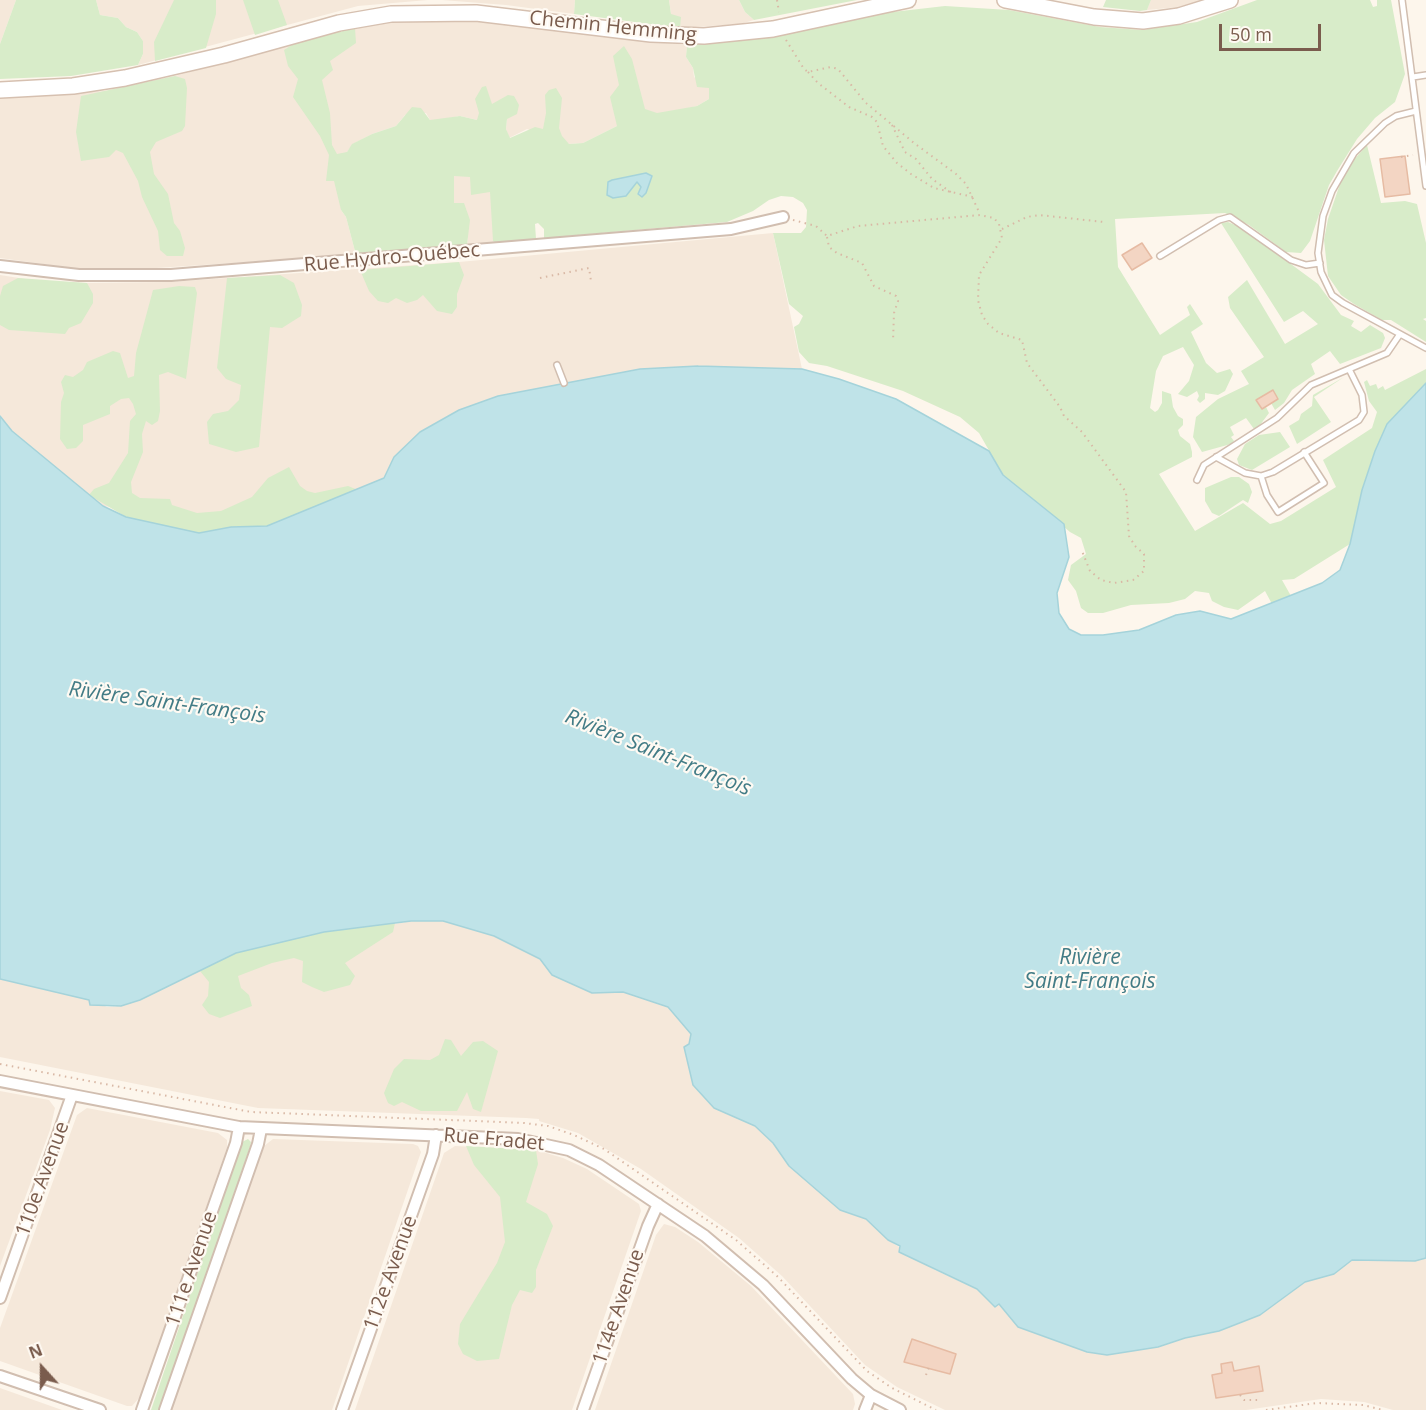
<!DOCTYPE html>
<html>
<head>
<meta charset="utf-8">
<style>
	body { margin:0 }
	#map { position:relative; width:1426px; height:1410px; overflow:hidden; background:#fdf6ec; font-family:"Open Sans",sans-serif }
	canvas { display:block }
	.north { position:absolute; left:12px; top:1338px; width:60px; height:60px; -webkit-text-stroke:4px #fffaf3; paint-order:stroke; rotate:339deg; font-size:16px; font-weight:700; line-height:24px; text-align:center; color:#7a5c4d }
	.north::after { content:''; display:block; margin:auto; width:21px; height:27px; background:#7a5c4d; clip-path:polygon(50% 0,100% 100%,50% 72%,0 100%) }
	.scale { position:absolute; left:1219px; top:24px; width:102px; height:27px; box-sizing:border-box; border:3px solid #7a5c4d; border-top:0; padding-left:8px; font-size:18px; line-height:21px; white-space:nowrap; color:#7a5c4d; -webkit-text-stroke:4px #fffaf3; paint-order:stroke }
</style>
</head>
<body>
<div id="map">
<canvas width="1426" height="1410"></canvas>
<div class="north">N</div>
<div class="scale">50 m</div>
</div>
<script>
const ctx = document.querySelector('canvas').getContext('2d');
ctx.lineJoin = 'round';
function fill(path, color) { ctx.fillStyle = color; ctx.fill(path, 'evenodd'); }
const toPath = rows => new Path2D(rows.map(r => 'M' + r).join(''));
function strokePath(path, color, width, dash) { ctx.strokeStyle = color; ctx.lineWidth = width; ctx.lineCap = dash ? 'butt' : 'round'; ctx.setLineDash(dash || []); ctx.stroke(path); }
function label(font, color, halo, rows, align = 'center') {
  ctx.font = font + ' "Open Sans",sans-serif'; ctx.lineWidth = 4.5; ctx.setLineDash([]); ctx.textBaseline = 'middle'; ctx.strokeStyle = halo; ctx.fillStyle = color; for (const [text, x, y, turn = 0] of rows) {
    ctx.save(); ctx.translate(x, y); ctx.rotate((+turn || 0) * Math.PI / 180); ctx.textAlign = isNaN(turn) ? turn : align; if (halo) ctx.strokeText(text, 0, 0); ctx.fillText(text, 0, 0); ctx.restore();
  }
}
const residential = toPath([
	[0,0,16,0,0,44],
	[96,0,428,0,358,6,138,65,143,54,143,41,137,32,126,27,118,18,100,15],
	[442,0,575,0,574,14,506,5],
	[669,0,739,0,745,12,754,20,740,24,680,28,671,14],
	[1151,0,1205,0,1179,7,1147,10],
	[464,20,687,45,686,57,693,68,694,77,709,87,709,99,697,106,617,126,583,143,569,144,527,129,509,138,506,129,507,119,477,120,460,116,438,120,430,120,426,113,405,115,396,126,372,134,353,144,347,152,341,210,346,217,356,255,141,269,72,268,0,258,0,97,104,91,175,76,331,33,399,21],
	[494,173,496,243,467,245,468,234,454,203,453,176],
	[773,233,802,369,698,366,640,369,498,396,459,410,394,457,384,478,267,526,103,506,12,431,0,416,0,275,38,281,87,283,169,282,459,262],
	[411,921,443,921,494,936,540,959,552,975,592,993,623,992,668,1007,691,1034,689,1044,714,1108,755,1126,773,1143,789,1166,840,1210,866,1219,888,1240,935,1270,977,1289,995,1307,999,1304,1107,1355,1158,1347,1185,1338,1219,1331,1260,1315,1305,1282,1334,1274,1352,1259,1415,1261,1426,1258,1426,1410,1393,1410,1364,1402,1321,1399,1246,1410,945,1410,897,1387,865,1365,782,1276,739,1238,641,1169,578,1133,539,1121,539,1119,526,1118,258,1108,0,1057,0,979,89,1000,107,1007,121,1006,140,1000,236,953],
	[0,1091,49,1100,55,1108,50,1130,0,1266],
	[87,1108,218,1133,227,1140,227,1148,140,1397,132,1406,127,1406,0,1361,0,1328,77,1115],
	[273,1139,413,1144,418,1146,421,1152,332,1410,171,1410,264,1146],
	[455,1146,536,1150,563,1158,587,1169,639,1204,641,1211,572,1410,355,1410,444,1153],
	[664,1224,675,1227,698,1242,751,1286,853,1394,855,1404,853,1410,595,1410,656,1235],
	[0,1388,62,1410,0,1410]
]);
const green = toPath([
	[16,0,96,0,100,15,118,18,126,27,137,32,143,41,143,54,138,65,71,76,0,79,0,44],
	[174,0,216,0,216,14,206,48,155,61,154,42],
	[243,0,278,0,287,25,255,35],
	[575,0,669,0,671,14,681,17,680,28,574,14],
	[739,0,857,0,754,20,745,12],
	[1106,0,1151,0,1147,10,1140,11,1103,7],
	[1257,0,1370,0,1373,7,1377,6,1377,0,1391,0,1405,74,1395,102,1375,118,1357,139,1337,171,1329,185,1310,241,1301,253,1286,252,1249,225,1225,213,1115,219,1118,267,1160,335,1190,315,1187,307,1190,304,1203,324,1191,332,1206,363,1217,373,1230,369,1233,374,1225,391,1218,395,1205,393,1205,399,1200,403,1197,400,1199,396,1197,391,1187,397,1178,394,1189,381,1194,365,1183,347,1163,356,1156,371,1150,408,1155,412,1158,410,1162,403,1162,391,1171,394,1173,407,1178,416,1183,419,1183,425,1178,430,1180,436,1190,444,1192,452,1192,457,1159,474,1195,531,1243,503,1270,524,1281,521,1336,487,1323,460,1372,428,1377,412,1369,401,1364,382,1367,380,1370,386,1376,384,1378,389,1383,386,1385,390,1426,369,1426,383,1387,424,1362,490,1350,544,1294,579,1282,580,1291,596,1272,604,1265,591,1238,610,1224,607,1212,601,1209,593,1195,591,1185,599,1169,603,1131,605,1103,613,1088,613,1081,608,1076,591,1068,580,1071,565,1086,554,1081,538,1070,532,1003,475,979,433,960,417,903,391,827,366,809,363,799,352,794,327,799,324,803,316,789,304,773,233,801,233,806,227,807,210,803,203,793,197,781,196,769,200,753,211,727,222,544,238,544,229,538,223,535,224,536,239,496,243,493,241,490,192,471,195,470,177,454,176,454,203,464,203,470,220,467,245,356,255,346,217,341,210,334,181,326,181,329,155,320,136,293,97,298,79,288,66,284,50,295,43,355,28,356,43,330,61,333,70,322,80,330,113,332,145,337,154,347,152,352,144,372,134,396,126,412,107,421,108,430,120,460,116,477,120,479,113,475,99,482,87,486,86,492,104,508,95,514,96,519,105,517,114,507,119,506,129,510,138,535,127,543,129,546,113,545,95,549,90,556,88,562,98,559,128,562,136,569,144,583,143,617,126,610,97,619,85,613,56,624,46,632,59,645,109,657,113,697,106,709,99,709,88,697,87,693,68,686,57,687,45,776,37,875,14,945,6,1009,10,1100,27,1142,30,1197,22],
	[175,76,185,79,187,88,185,126,182,131,156,142,150,152,154,174,168,194,174,223,180,231,185,248,183,256,167,256,160,250,158,231,142,197,138,181,123,153,116,150,109,157,81,161,76,132,81,96],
	[1367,145,1381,203,1405,201,1417,204,1426,243,1426,318,1423,319,1426,321,1426,342,1391,320,1382,320,1354,304,1341,295,1328,276,1324,240,1328,219,1341,181,1351,163],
	[1228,222,1242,228,1318,284,1341,315,1354,321,1351,326,1361,332,1370,325,1383,333,1385,338,1381,348,1340,364,1330,351,1311,364,1315,374,1292,390,1284,403,1275,410,1271,403,1278,399,1273,391,1257,401,1262,409,1266,407,1269,413,1260,425,1254,429,1246,418,1230,427,1234,435,1231,437,1234,441,1231,444,1202,452,1193,437,1196,417,1218,399,1249,384,1241,371,1264,357,1230,308,1228,297,1247,280,1285,344,1318,324,1303,311,1284,322,1221,223],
	[459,262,464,275,457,294,457,307,452,314,437,311,423,295,417,300,407,303,396,298,388,303,378,301,369,291,360,270],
	[280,275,294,283,302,305,301,316,282,328,270,327,259,447,236,452,209,444,207,422,213,414,228,411,239,400,241,385,226,379,217,368,227,278],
	[18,278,87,283,93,294,93,303,81,323,69,328,65,334,9,330,0,325,0,296,3,286],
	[179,286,195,287,197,293,186,379,168,372,159,375,160,411,158,421,152,425,146,421,142,434,143,452,131,482,132,493,140,498,170,499,172,505,197,513,221,511,252,497,268,478,289,467,300,486,307,491,315,493,348,486,358,490,267,526,231,527,199,533,126,517,89,495,94,489,109,483,128,453,130,421,136,414,133,404,129,398,121,399,110,406,110,414,83,425,83,441,76,448,67,449,60,439,61,402,64,393,61,382,65,375,73,377,83,370,87,362,113,351,120,353,128,378,134,376,136,353,153,290],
	[1344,377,1314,397,1331,422,1297,444,1289,426,1299,420,1301,414,1312,406,1313,395],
	[1280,432,1290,447,1252,470,1239,465,1237,459,1245,444,1259,435],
	[1231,477,1239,477,1249,484,1252,492,1248,503,1243,500,1219,516,1212,513,1205,501,1205,488],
	[395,923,393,932,345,963,355,976,350,985,324,992,312,987,302,982,303,961,294,958,272,963,238,976,241,988,249,995,252,1006,220,1018,209,1014,202,1005,208,996,209,982,200,971,236,953,324,932],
	[445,1039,451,1040,461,1056,473,1042,483,1041,498,1051,481,1112,473,1109,467,1092,457,1111,421,1111,402,1102,394,1106,388,1103,384,1093,394,1069,404,1059,430,1060,439,1055],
	[248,1139,251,1142,250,1147,159,1410,151,1410,242,1142],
	[466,1146,536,1150,538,1164,526,1202,547,1214,553,1226,536,1270,536,1287,532,1293,520,1290,512,1305,499,1359,477,1361,463,1354,458,1344,460,1324,497,1263,505,1242,500,1197,474,1165]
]);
const water = toPath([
	[646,173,652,176,646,193,642,197,638,194,641,187,637,182,626,196,613,198,607,195,608,182,612,180,646,173],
	[698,366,802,369,839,379,896,399,989,451,1003,475,1064,524,1069,557,1057,593,1059,613,1069,629,1081,635,1103,635,1139,630,1176,615,1200,611,1231,619,1322,583,1340,570,1350,544,1362,490,1375,451,1387,424,1426,383,1426,1258,1415,1261,1352,1260,1334,1274,1305,1282,1260,1315,1219,1331,1185,1338,1158,1347,1107,1355,1087,1352,1018,1327,999,1304,995,1307,977,1289,899,1252,900,1246,888,1240,866,1219,840,1210,789,1166,773,1143,755,1126,714,1108,693,1085,684,1047,689,1044,691,1034,668,1007,623,992,592,993,552,975,540,959,494,936,443,921,411,921,324,932,236,953,140,1000,121,1006,90,1005,89,1000,0,979,0,416,12,431,103,506,126,517,199,533,231,527,267,526,384,478,394,457,420,432,459,410,498,396,640,369,698,366]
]);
const building = toPath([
	[1405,156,1410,194,1385,197,1380,159,1405,156],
	[1142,243,1152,258,1132,270,1122,255,1142,243],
	[1273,390,1278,399,1262,409,1256,400,1273,390],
	[912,1339,956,1354,950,1374,904,1362,912,1339],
	[1232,1362,1234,1371,1259,1366,1263,1391,1216,1398,1212,1375,1222,1373,1221,1364,1232,1362]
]);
const path = toPath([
	[777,0,779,12],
	[786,40,804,69,808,72,831,67,838,69,866,103,914,143,956,174,966,184,980,214],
	[808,72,818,83,849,107,872,117,877,122,883,146,897,163,911,174,934,188,973,197],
	[892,125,905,152,916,159,932,179,952,193],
	[1401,157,1413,155],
	[793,220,816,226,827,236,858,226,980,215,994,218,999,224,1002,238,979,275,978,300,982,315,988,324,999,333,1022,340,1027,363,1060,407,1064,416,1082,432,1126,492,1129,536,1135,546,1144,554,1144,571,1133,580,1114,583,1101,580,1090,571,1082,551],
	[1002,229,1027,217,1039,215,1104,222],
	[827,237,829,247,837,253,862,263,874,286,896,296,898,301,894,313,893,341],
	[540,278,589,268,591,281],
	[0,1064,251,1112,524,1123,548,1126,574,1135,604,1149,736,1240,777,1276,867,1371,892,1388,936,1410],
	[926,1375,929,1367],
	[1240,1395,1244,1400,1259,1400],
	[1266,1410,1317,1403,1363,1405,1383,1410]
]);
const lane = toPath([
	[1402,0,1426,186],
	[1413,77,1426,75],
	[1416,111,1396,116,1385,123,1354,153,1332,191,1323,216,1318,253,1321,272,1332,295,1343,303,1426,348],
	[1160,256,1219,220,1230,217,1291,260,1306,265,1320,263],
	[557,365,564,383],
	[1216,457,1245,473,1261,476,1273,472,1359,420,1364,412,1362,395,1349,369],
	[1261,476,1267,495,1278,512,1324,483,1304,452],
	[1197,480,1204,465,1277,418,1311,385,1387,353,1400,334]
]);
const street = toPath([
	[0,266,79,275,171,275,731,229,783,217],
	[0,1081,239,1127,518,1139,569,1150,599,1165,705,1236,763,1285,852,1379,871,1395,900,1410],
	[0,1298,72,1095],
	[0,1376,100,1410],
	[142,1410,236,1143,239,1127],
	[165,1410,258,1144,261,1129],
	[342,1410,433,1154,436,1135],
	[583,1410,648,1226,658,1204],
	[865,1410,871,1395]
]);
const secondary = toPath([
	[1005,0,1094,17,1143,21,1179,16,1230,0],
	[0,90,73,86,125,78,224,55,339,23,391,14,476,13,651,34,704,36,773,29,908,0]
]);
const streetNames = [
	["Chemin Hemming",613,27,6],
	["Rue Hydro-Québec",392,258,-5],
	["Rue Fradet",494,1140,5],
	["110e Avenue",43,1179,-70],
	["111e Avenue",192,1269,-71],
	["112e Avenue",391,1273,-70],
	["114e Avenue",619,1307,-71]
];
const waterNames = [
	["Rivière Saint-François",167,703,8],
	["Rivière Saint-François",658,753,22],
	["Rivière",1090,958],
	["Saint-François",1090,982]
];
fill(residential, '#f5e8da');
fill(green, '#d8ecc9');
fill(water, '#bfe3e8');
strokePath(water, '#a5d3da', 1.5);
fill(building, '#f3d5c3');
strokePath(building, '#e6bba3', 1.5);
strokePath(lane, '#d1beb0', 8);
strokePath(street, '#d1beb0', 14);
strokePath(secondary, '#d6c0b0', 18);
strokePath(path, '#d9b8a5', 2, [1.5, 4.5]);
strokePath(lane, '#fff', 5);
strokePath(street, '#fff', 10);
strokePath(secondary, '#fff', 15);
label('20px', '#7a5c4d', '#fffaf3', streetNames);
label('italic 21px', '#437c86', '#fffaf3', waterNames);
</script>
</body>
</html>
